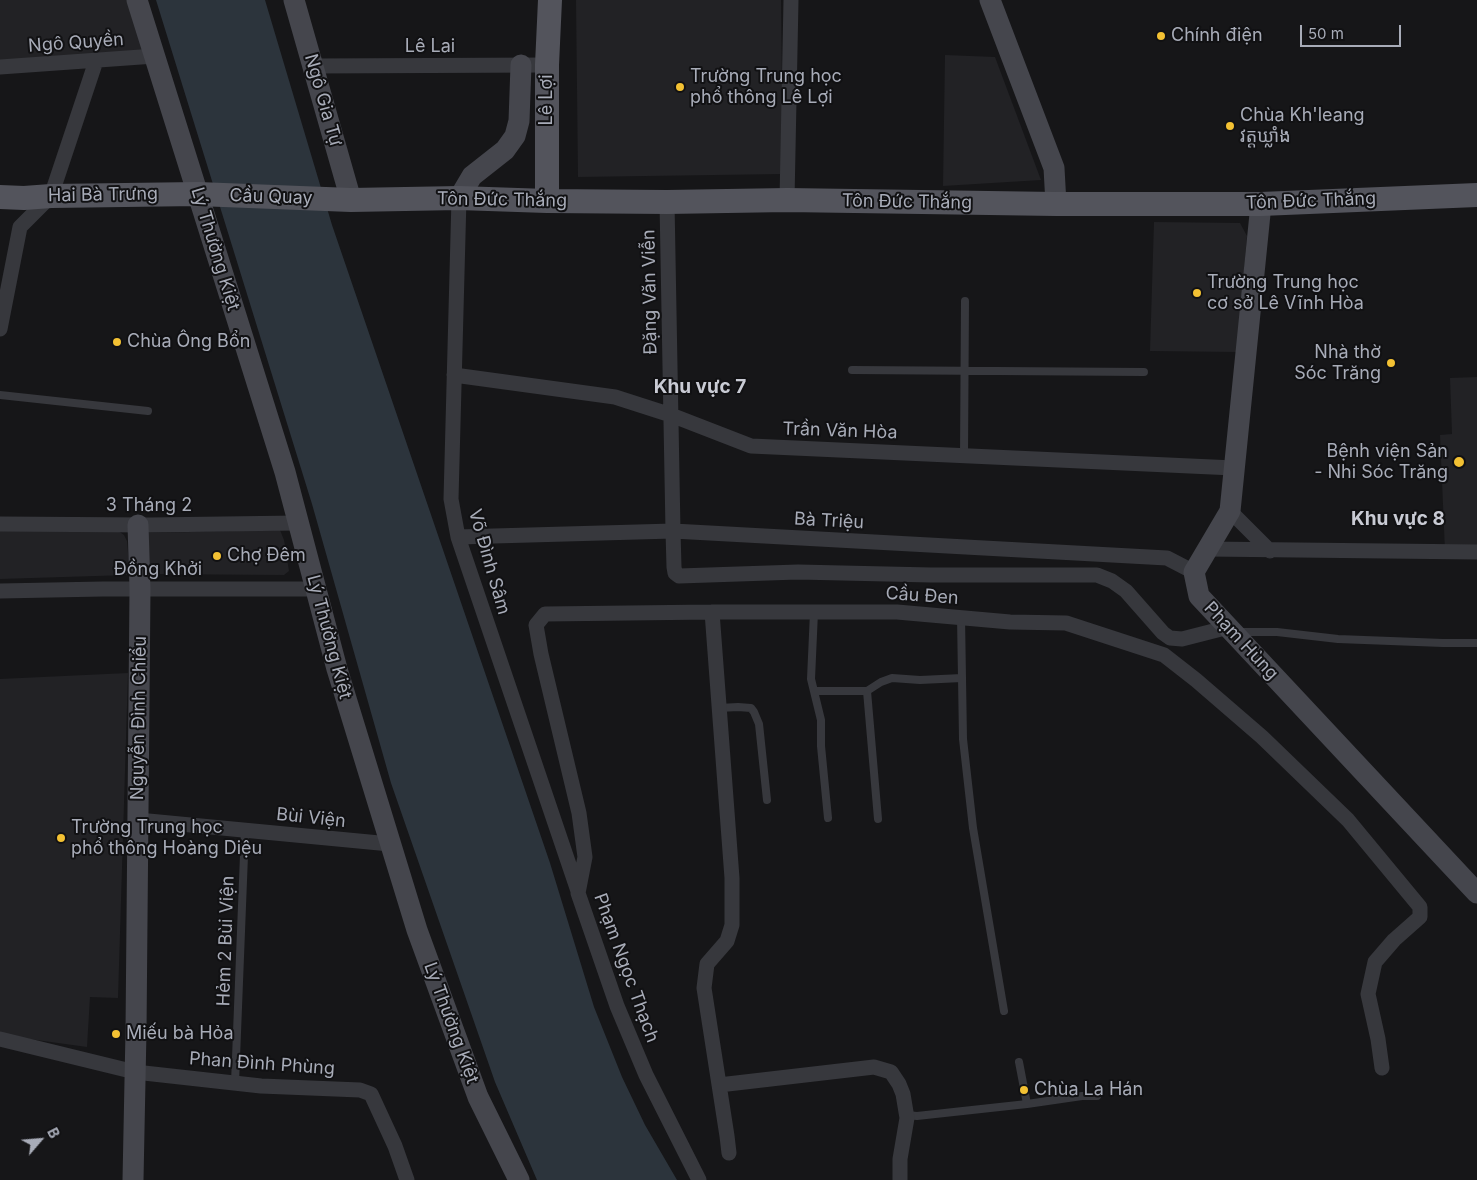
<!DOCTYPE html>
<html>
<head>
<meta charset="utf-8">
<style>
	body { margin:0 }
	#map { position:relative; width:1477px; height:1180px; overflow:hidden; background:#161618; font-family:Inter,sans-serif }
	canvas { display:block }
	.north { position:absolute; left:15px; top:1115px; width:50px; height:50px; -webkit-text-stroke:4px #111113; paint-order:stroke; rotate:63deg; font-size:14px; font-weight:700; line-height:20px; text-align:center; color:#a8acb8 }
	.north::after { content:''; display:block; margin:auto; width:18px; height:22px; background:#a8acb8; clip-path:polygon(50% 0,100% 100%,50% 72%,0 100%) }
	.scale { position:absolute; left:1300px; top:25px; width:101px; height:22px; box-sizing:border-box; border:2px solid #a8acb8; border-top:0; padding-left:6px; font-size:15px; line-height:18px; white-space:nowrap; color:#a8acb8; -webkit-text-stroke:4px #111113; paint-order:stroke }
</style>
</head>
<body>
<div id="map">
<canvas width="1477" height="1180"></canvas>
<div class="north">B</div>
<div class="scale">50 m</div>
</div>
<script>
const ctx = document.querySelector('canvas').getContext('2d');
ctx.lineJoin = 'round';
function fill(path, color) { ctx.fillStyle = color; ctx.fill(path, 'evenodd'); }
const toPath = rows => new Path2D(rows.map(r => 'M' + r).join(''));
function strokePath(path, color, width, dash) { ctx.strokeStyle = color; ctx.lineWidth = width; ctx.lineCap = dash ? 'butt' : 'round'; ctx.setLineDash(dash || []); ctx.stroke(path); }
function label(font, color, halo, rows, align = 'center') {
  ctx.font = font + ' Inter,"Noto Sans Khmer",sans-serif'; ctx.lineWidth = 4; ctx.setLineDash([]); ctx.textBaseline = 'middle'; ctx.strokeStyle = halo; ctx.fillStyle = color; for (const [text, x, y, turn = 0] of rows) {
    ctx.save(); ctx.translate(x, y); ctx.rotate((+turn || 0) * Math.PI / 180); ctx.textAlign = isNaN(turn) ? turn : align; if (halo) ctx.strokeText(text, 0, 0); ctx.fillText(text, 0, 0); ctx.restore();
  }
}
const built = toPath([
	[0,0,128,0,145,52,0,64],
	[576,0,781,0,783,174,578,177],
	[945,55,995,57,1041,180,943,186],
	[1154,222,1240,223,1247,236,1237,352,1150,351],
	[1477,377,1477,550,1445,551,1440,435,1452,434,1450,378],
	[117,530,124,535,127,541,129,564,128,575,0,579,0,531],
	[280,530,284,540,289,571,284,575,147,574,147,533],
	[128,673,118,998,90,997,87,1047,0,1035,0,679]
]);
const water = toPath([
	[156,0,265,0,332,225,550,863,594,1007,622,1077,645,1125,677,1180,537,1180,495,1082,391,783,312,504]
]);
const lane = toPath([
	[852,370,1144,372],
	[0,395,148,411],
	[964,455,965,301],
	[814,612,811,679,821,720,821,746,828,818],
	[961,617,963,739,973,828,1004,1011],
	[1238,632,1277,632,1338,639,1443,643,1477,643],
	[814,691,867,691,881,682,892,678,920,680,962,678],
	[867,691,878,819],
	[719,708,738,707,751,708,754,712,759,724,767,800],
	[1019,1062,1027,1104],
	[235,1083,245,830],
	[907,1115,917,1116,1027,1104,1082,1096,1097,1096]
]);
const street = toPath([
	[313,66,547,65],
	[0,67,155,56],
	[459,198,451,499,458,537,578,891],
	[787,200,791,0],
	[667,202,673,531,674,567,675,573,679,576,798,572,931,575,1097,575,1112,581,1126,591,1163,633,1170,638,1182,639,1229,627],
	[0,329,20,227,51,196,96,61],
	[454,375,615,397,671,415,751,446,1234,468],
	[1230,511,1270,551],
	[0,524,149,525,298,523],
	[458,537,673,531,1167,558,1194,572],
	[1207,549,1477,552],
	[0,591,103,589,316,589],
	[712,612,732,878,732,925,727,941,707,964,704,988,727,1136,729,1153],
	[138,820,390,844],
	[0,1039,135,1072,261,1086,360,1090,371,1094,395,1146,407,1180],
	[719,1085,874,1067,891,1072,899,1084,903,1094,907,1118,900,1159,900,1180],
	[699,1180,646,1075,617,1006,578,893,585,857,579,813,541,654,536,625,545,614,712,612,897,612,1010,622,1066,623,1164,655,1196,680,1262,737,1348,820,1420,907,1420,917,1394,940,1375,962,1368,994,1378,1039,1382,1068]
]);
const secondary = toPath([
	[137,0,285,472,337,669,417,930,478,1097,519,1180],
	[294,0,351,200],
	[990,0,1054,168,1056,204],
	[459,198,472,176,505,150,515,136,519,121,521,65],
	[1261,204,1230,511,1194,572,1199,596,1477,893],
	[133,1180,136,1031,140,589,138,525]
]);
const primary = toPath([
	[0,197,24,198,51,196,198,194,351,200,459,198,547,201,667,202,787,200,1056,204,1261,204,1477,195],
	[547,201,547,65,550,0]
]);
const markers = [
	[1161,36,5,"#f3c133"],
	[680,87,5,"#f3c133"],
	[1230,126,5,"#f3c133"],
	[1197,293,5,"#f3c133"],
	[117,342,5,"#f3c133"],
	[1391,363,5,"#f3c133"],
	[1459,462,6,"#f3c133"],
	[217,556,5,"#f3c133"],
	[61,838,5,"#f3c133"],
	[116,1034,5,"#f3c133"],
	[1024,1090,5,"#f3c133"]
];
const poiNames = [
	["Chính điện",1171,36],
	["Trường Trung học",690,77],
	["phổ thông Lê Lợi",690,98],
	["Chùa Kh'leang",1240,116],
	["វត្តឃ្លាំង",1240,137],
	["Trường Trung học",1207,283],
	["cơ sở Lê Vĩnh Hòa",1207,304],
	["Chùa Ông Bổn",127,342],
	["Nhà thờ",1381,353,"right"],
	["Sóc Trăng",1381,374,"right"],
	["Bệnh viện Sản",1448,452,"right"],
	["- Nhi Sóc Trăng",1448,473,"right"],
	["Chợ Đêm",227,556],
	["Trường Trung học",71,828],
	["phổ thông Hoàng Diệu",71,849],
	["Miếu bà Hỏa",126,1034],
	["Chùa La Hán",1034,1090]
];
const streetNames = [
	["Ngô Quyền",76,43,-4],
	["Lê Lai",430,47],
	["Ngô Gia Tự",323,100,74],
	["Lê Lợi",547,100,-90],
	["Hai Bà Trưng",103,195,-1],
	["Cầu Quay",271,197,2],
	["Tôn Đức Thắng",502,200,1],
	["Tôn Đức Thắng",1311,201,-2],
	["Tôn Đức Thắng",907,202,1],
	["Lý Thường Kiệt",215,249,73],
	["Đặng Văn Viễn",650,292,-91],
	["Trần Văn Hòa",840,431,2],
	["3 Tháng 2",149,506],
	["Bà Triệu",829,521,3],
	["Võ Đình Sâm",489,562,74],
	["Đồng Khởi",158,570],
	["Cầu Đen",922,596,4],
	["Lý Thường Kiệt",329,637,75],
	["Phạm Hùng",1241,641,47],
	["Nguyễn Đình Chiểu",139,718,-89],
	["Bùi Viện",311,818,6],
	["Hẻm 2 Bùi Viện",226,941,-88],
	["Phạm Ngọc Thạch",626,968,70],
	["Lý Thường Kiệt",451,1023,70],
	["Phan Đình Phùng",262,1064,4]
];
const neighbourhoodNames = [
	["Khu vực 7",700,387],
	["Khu vực 8",1398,519]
];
fill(built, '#222225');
fill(water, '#2c343c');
strokePath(lane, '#37383d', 8);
strokePath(street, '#37383d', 15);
strokePath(secondary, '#45464d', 21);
strokePath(primary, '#53545c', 24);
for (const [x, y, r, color] of markers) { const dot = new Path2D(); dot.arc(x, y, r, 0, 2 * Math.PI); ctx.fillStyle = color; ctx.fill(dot); strokePath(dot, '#111113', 2); }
label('18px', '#a8acb8', '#111113', poiNames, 'left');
label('18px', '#a8acb8', '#111113', streetNames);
label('bold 19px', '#c9cbd4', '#111113', neighbourhoodNames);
</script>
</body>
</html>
